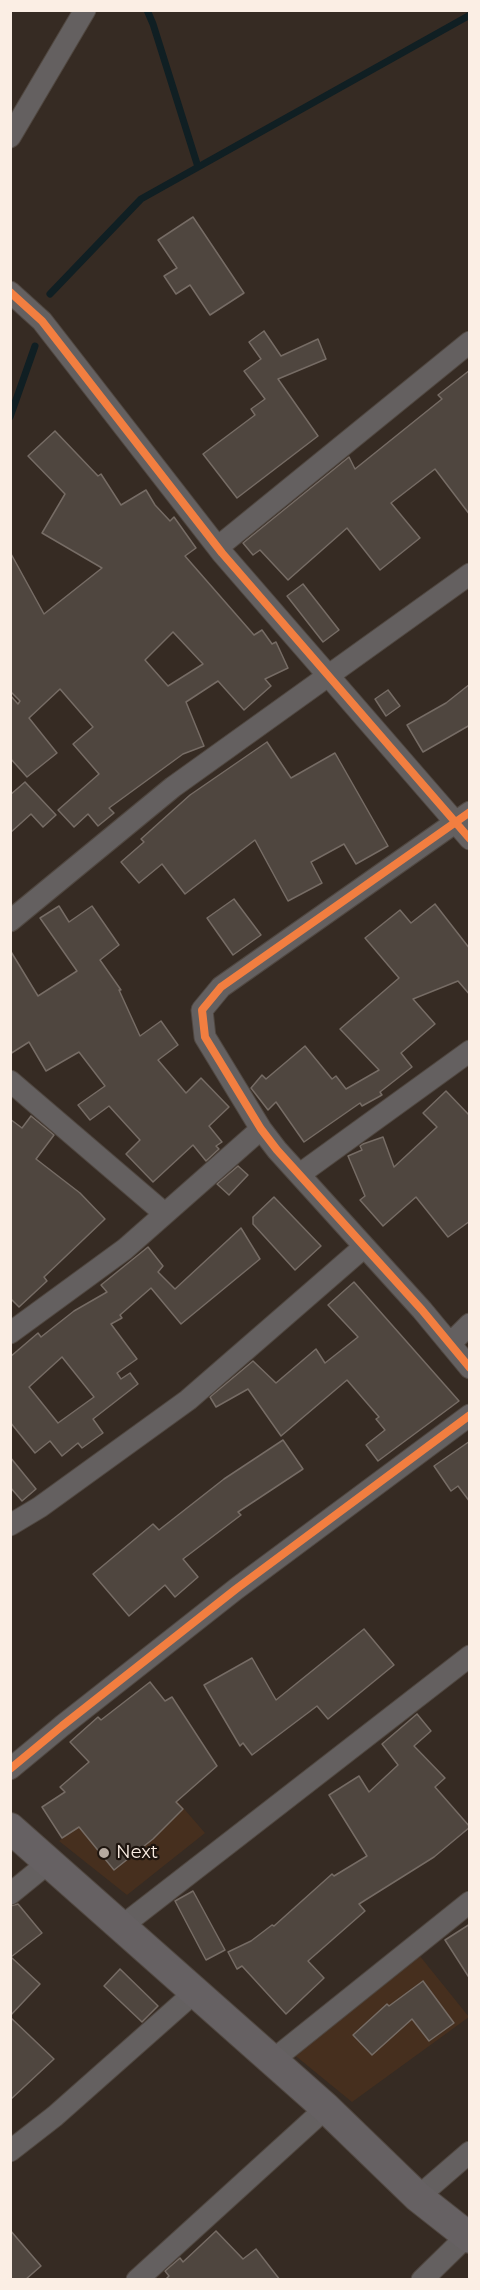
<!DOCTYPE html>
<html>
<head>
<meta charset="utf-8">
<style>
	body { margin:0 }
	#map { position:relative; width:480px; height:2290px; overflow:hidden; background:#362b23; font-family:Montserrat,sans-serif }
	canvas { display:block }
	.frame { position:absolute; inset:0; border:12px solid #fbeee4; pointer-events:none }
</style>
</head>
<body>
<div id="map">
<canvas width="480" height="2290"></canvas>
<div class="frame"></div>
</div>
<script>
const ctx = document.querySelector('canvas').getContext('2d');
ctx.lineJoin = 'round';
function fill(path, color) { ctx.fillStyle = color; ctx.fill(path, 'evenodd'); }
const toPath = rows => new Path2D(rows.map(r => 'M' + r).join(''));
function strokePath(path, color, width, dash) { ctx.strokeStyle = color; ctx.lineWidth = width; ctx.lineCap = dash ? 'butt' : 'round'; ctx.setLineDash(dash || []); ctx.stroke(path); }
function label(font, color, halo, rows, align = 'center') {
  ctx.font = font + ' Montserrat,sans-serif'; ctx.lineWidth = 4.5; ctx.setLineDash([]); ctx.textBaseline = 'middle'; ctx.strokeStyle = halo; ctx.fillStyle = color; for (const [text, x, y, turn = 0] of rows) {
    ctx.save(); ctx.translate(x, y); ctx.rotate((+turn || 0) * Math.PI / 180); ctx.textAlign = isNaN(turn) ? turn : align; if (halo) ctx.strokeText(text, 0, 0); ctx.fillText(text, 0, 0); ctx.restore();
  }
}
const built = toPath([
	[146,1765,205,1833,127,1895,59,1841],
	[415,1950,469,2017,352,2102,292,2053]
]);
const stream = toPath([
	[147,10,153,24,198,167],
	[50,294,141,199,470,15],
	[10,417,35,346]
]);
const building = toPath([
	[193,217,244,293,210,315,190,285,176,294,164,276,177,268,158,240,193,217],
	[264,331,281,356,318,339,326,359,278,379,318,436,237,498,203,454,255,415,251,409,265,399,244,371,261,359,249,342,264,331],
	[470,370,470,515,435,469,391,503,420,538,380,570,347,528,288,580,260,550,253,555,243,543,349,457,355,469,442,399,438,395,470,370],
	[55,431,98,476,101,474,121,505,146,490,155,505,170,521,174,517,196,548,185,556,254,635,262,630,272,644,276,642,288,668,265,679,271,686,244,710,218,681,186,702,204,746,183,754,109,808,114,813,98,826,88,814,74,827,58,810,99,774,73,744,93,727,60,689,29,718,57,753,27,777,10,758,10,695,18,704,20,701,10,691,10,552,44,614,102,568,42,533,65,494,28,456,55,431],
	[173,632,203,664,168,686,145,660,173,632],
	[303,584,339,630,323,642,287,596,303,584],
	[470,684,470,725,423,752,407,725,446,703,470,684],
	[388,690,400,706,386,716,375,699,388,690],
	[267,742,291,778,335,753,388,846,356,864,344,844,311,862,322,883,288,901,255,840,185,894,162,864,139,883,121,862,144,842,141,839,190,795,267,742],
	[25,782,56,815,43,827,31,814,10,833,10,795,25,782],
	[234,899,261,935,233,955,207,918,234,899],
	[435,904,470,949,470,995,458,981,413,999,435,1024,401,1053,412,1067,380,1092,382,1095,362,1106,360,1103,304,1142,276,1102,268,1110,251,1088,262,1075,266,1079,305,1046,332,1079,336,1076,346,1089,379,1070,340,1029,399,978,365,938,400,910,411,923,435,904],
	[59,906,69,922,92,906,119,945,100,960,121,990,119,990,140,1036,161,1021,178,1045,158,1060,186,1093,201,1078,229,1107,209,1126,222,1142,216,1146,219,1149,206,1161,193,1145,153,1182,126,1154,140,1140,109,1106,90,1120,78,1105,105,1086,79,1052,46,1071,29,1042,10,1054,10,950,38,996,77,971,40,918,59,906],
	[446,1091,470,1116,470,1221,448,1237,416,1197,383,1226,360,1200,365,1196,348,1156,362,1150,360,1146,363,1144,383,1137,394,1167,437,1127,423,1113,446,1091],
	[31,1116,54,1135,36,1159,80,1193,105,1219,44,1277,47,1281,19,1307,10,1298,10,1119,22,1128,31,1116],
	[238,1166,248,1175,229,1195,217,1184,238,1166],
	[274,1197,321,1246,295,1270,253,1224,253,1217,274,1197],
	[241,1228,260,1259,181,1324,151,1288,120,1315,122,1318,111,1324,137,1359,117,1373,121,1379,130,1373,138,1384,93,1419,103,1433,82,1448,78,1443,62,1456,50,1441,35,1453,10,1422,10,1357,38,1333,41,1337,74,1311,107,1292,101,1285,148,1247,163,1266,158,1272,175,1289,241,1228],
	[62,1357,94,1397,58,1423,29,1387,62,1357],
	[354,1282,459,1401,378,1461,366,1445,385,1430,376,1419,379,1417,347,1380,281,1436,248,1389,216,1407,210,1397,253,1361,276,1383,316,1349,325,1363,358,1337,328,1305,354,1282],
	[283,1440,303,1469,238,1512,241,1515,183,1559,198,1577,175,1597,165,1585,129,1616,93,1574,153,1524,159,1530,224,1479,283,1440],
	[470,1441,470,1502,458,1486,451,1491,434,1466,470,1441],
	[10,1457,36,1489,22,1501,10,1487,10,1457],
	[364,1629,394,1665,328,1719,317,1706,252,1755,243,1743,240,1746,204,1685,252,1658,276,1700,364,1629],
	[150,1682,165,1701,172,1697,217,1766,176,1802,183,1809,153,1839,114,1870,79,1827,62,1838,42,1807,65,1792,60,1787,89,1762,70,1742,98,1717,101,1720,150,1682],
	[417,1714,431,1731,414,1746,445,1778,435,1787,470,1827,434,1857,359,1904,365,1911,308,1961,324,1978,286,2014,242,1966,237,1969,228,1952,251,1941,272,1925,274,1926,332,1874,334,1876,367,1856,329,1795,359,1776,369,1792,398,1765,382,1744,417,1714],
	[193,1891,225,1950,206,1960,175,1901,193,1891],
	[18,1904,42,1933,11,1957,40,1984,10,2016,10,1906,18,1904],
	[470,1924,470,1979,445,1940,470,1924],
	[120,1969,158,2006,142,2022,104,1986,120,1969],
	[423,1981,454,2023,429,2041,412,2019,372,2055,353,2035,387,2004,389,2006,423,1981],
	[10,2017,54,2059,10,2100,10,2017],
	[10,2230,41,2266,25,2280,10,2280,10,2230],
	[216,2231,243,2259,256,2249,280,2280,165,2280,169,2276,165,2271,180,2258,183,2262,216,2231]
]);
const minor = toPath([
	[10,137,85,10],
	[10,292,42,321,222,553,470,839],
	[218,547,470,342],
	[470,812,221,987,202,1010,205,1037,261,1129,277,1150,422,1310,470,1368],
	[10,921,173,787,470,574],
	[10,1081,164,1213],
	[300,1174,470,1051],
	[10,1333,125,1249,261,1129],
	[450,1344,470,1324],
	[10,1525,40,1507,188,1400,364,1247],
	[10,1769,62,1726,236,1589,470,1415],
	[10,1894,48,1863],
	[122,1926,470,1656],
	[273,2060,470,1902],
	[10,2151,55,2116,195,1992],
	[418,2197,470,2152],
	[137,2280,326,2108],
	[422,2280,467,2236]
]);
const secondary = toPath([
	[10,1828,326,2108,418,2197,470,2238]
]);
const cycleway = toPath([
	[10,292,42,321,222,553,470,839],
	[470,812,221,987,202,1010,205,1037,261,1129,277,1150,422,1310,470,1368],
	[10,1769,62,1726,236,1589,470,1415]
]);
const markers = [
	[104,1853,6,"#b6aaa0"]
];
const poiNames = [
	["Next",116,1853]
];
fill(built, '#462f1e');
strokePath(stream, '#101f23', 7);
fill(building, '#4f463f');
strokePath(building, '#766c65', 1.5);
strokePath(minor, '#504740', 23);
strokePath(secondary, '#504740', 32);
strokePath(minor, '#646060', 21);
strokePath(secondary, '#666163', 30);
strokePath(cycleway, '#f27e40', 8);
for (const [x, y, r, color] of markers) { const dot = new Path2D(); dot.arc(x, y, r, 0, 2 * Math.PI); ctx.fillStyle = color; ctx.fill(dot); strokePath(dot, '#1e150f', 2); }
label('18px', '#fbeee4', '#1e150f', poiNames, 'left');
</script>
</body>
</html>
